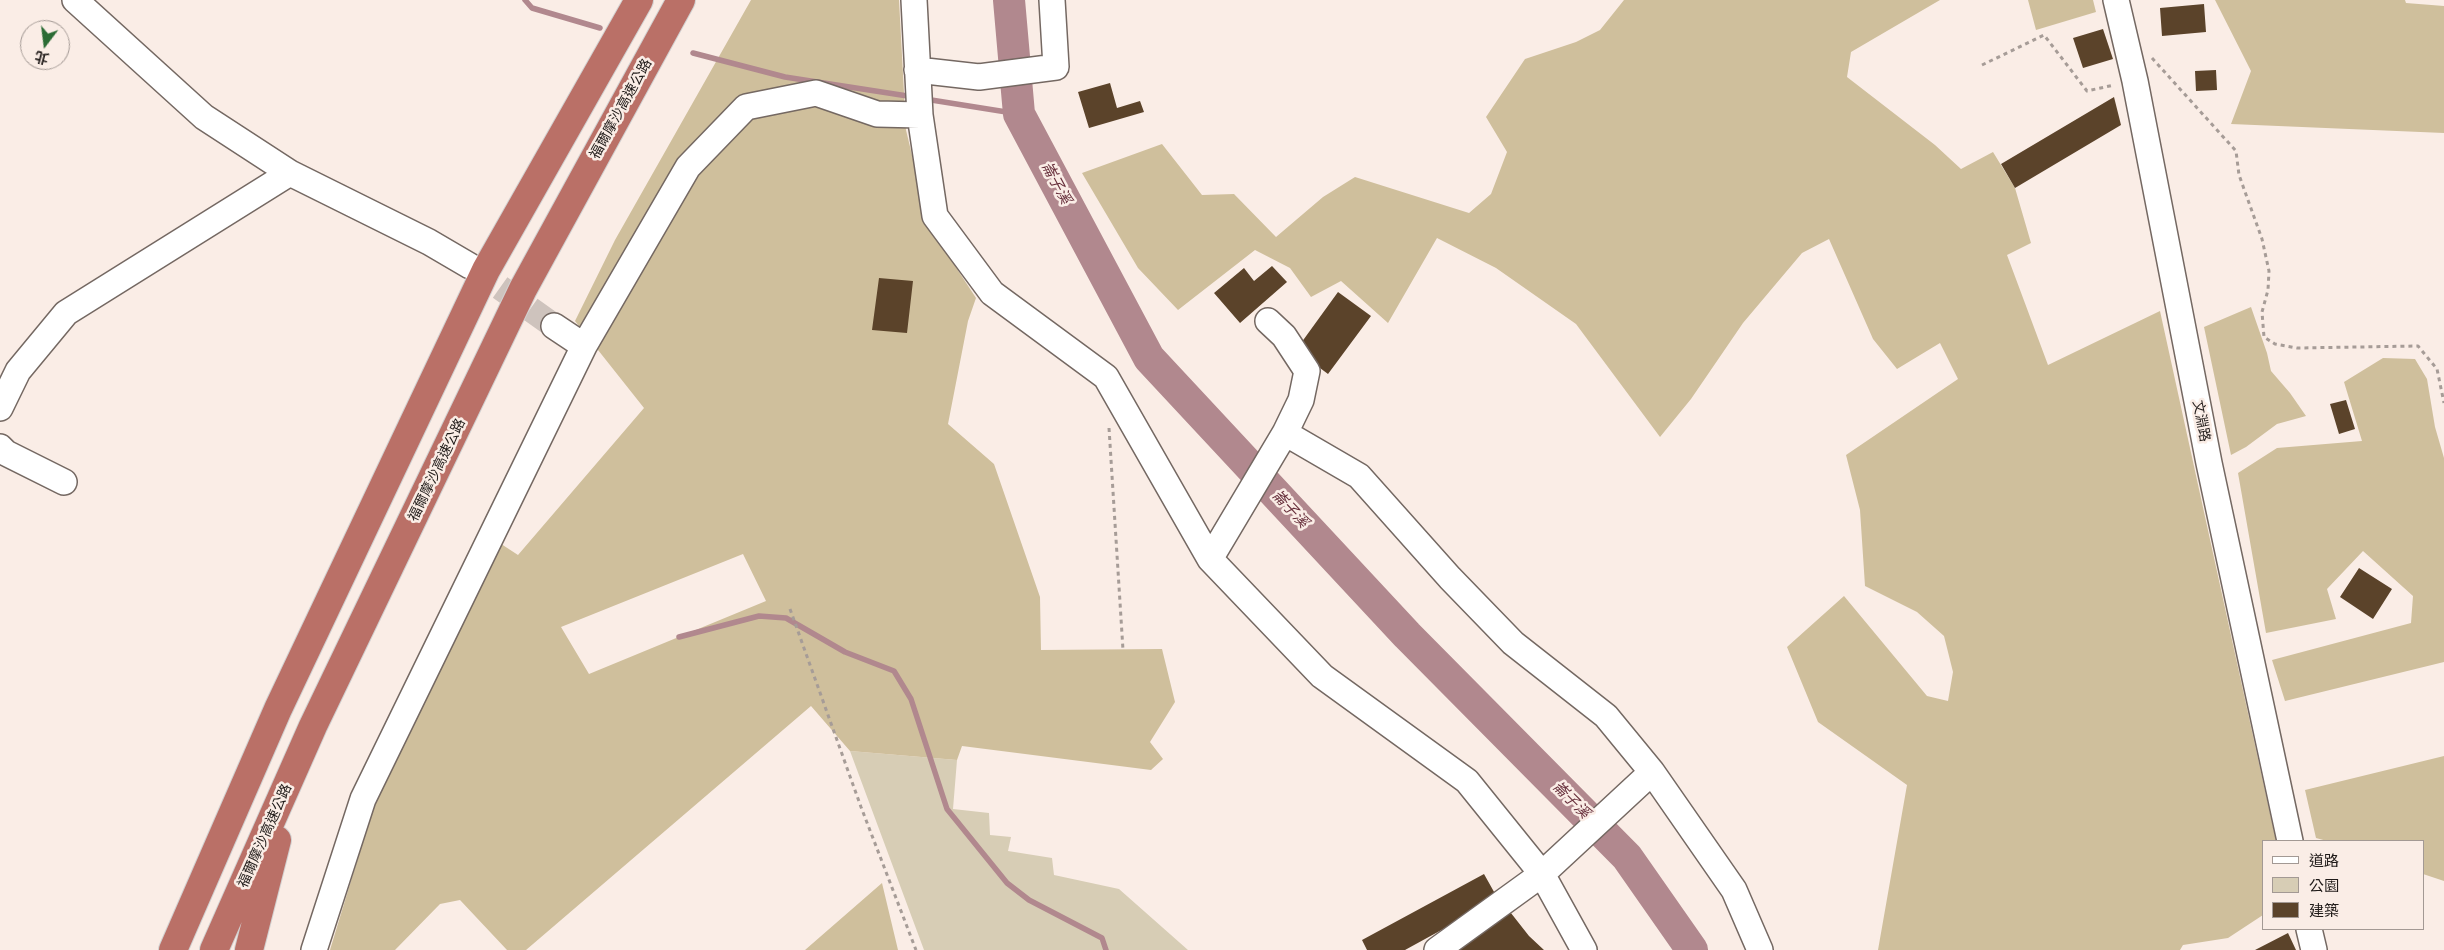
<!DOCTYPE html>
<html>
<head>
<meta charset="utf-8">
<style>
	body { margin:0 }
	#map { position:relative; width:2444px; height:950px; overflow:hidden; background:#faede6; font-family:Literata,"Noto Sans TC",serif }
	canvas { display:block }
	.legend { position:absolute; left:2262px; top:840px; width:162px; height:90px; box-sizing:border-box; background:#faede6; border:1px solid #a39994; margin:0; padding:6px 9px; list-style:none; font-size:15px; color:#201b19 }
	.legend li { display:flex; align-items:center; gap:10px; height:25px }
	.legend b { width:25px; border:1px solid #a39994 }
	.north { position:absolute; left:20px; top:20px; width:50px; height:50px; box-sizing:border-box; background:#faede6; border:1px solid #a39994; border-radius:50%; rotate:195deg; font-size:14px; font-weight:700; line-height:20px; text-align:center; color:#201b19 }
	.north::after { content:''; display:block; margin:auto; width:18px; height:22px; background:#2b6c35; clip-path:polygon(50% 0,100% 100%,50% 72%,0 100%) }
</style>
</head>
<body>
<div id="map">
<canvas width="2444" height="950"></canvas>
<ul class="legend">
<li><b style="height:6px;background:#fff"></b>道路</li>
<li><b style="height:14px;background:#d7cdb5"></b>公園</li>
<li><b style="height:14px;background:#5b432a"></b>建築</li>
</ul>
<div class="north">北</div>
</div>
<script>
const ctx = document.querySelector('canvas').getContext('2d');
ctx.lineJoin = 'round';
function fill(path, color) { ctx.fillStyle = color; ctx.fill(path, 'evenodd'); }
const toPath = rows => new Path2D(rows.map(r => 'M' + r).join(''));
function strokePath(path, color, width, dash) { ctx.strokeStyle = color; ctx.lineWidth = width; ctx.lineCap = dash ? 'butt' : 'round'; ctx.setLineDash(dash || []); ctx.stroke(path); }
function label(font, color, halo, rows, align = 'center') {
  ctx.font = font + ' Literata,"Noto Sans TC",serif'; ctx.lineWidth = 5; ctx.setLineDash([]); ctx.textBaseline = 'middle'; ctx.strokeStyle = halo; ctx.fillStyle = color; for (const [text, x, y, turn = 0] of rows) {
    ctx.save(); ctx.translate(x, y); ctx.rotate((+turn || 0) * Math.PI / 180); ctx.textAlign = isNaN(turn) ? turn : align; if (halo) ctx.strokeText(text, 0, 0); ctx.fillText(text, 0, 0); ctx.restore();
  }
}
const green = toPath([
	[850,751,957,760,953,809,989,813,990,835,1011,837,1008,851,1052,858,1054,875,1119,889,1188,950,924,950]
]);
const forest = toPath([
	[751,0,899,0,906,130,929,226,976,298,968,321,948,424,994,464,1040,597,1041,650,1162,649,1175,702,1150,742,1163,759,1151,770,962,746,957,760,850,751,811,706,526,950,507,950,460,900,440,904,395,950,330,950,375,802,492,538,518,555,644,408,575,321,615,240],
	[743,554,766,601,589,674,561,627],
	[1624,0,1940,0,1851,52,1847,77,1935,145,1961,169,1993,152,2015,188,2031,243,2007,255,2048,365,2160,311,2276,841,2263,841,2263,915,2228,938,2183,945,2180,950,1878,950,1907,785,1818,722,1787,647,1844,596,1927,696,1948,701,1953,672,1944,636,1917,612,1865,586,1860,510,1846,455,1958,379,1940,343,1897,369,1873,339,1829,239,1802,253,1743,323,1691,399,1660,437,1576,324,1496,268,1437,238,1388,323,1341,281,1311,297,1290,268,1255,250,1178,310,1138,268,1082,173,1162,144,1202,195,1234,194,1276,237,1323,197,1355,177,1469,213,1491,194,1507,152,1486,117,1525,59,1576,42,1600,30],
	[2028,0,2093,0,2096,12,2036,30],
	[2215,0,2405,0,2406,3,2444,6,2444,133,2231,124,2251,71],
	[2251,307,2267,353,2271,371,2290,393,2306,416,2277,424,2246,447,2231,455,2204,327],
	[2383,358,2415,359,2427,379,2435,427,2444,458,2444,662,2285,701,2272,660,2411,623,2413,596,2363,551,2327,589,2336,619,2266,633,2238,473,2277,448,2362,441,2344,382],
	[2444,756,2444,881,2423,874,2423,841,2327,841,2316,838,2305,790],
	[882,883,898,950,805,950]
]);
const stream = toPath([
	[525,0,532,8,600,28],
	[693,53,785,77,914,97],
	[925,99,1019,114],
	[679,637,759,616,786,618,845,652,894,671,911,699,947,809,1007,883,1029,900,1102,938,1106,950]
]);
const river = toPath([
	[1009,0,1019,114,1149,358,1407,635,1627,857,1692,950]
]);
const building = toPath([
	[2204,4,2206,32,2162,36,2160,8],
	[2103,29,2113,59,2083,68,2073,38],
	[2216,70,2217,90,2196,91,2195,71],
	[1110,83,1117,108,1140,101,1144,112,1089,128,1078,92],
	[2114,97,2121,125,2015,188,2001,164],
	[1272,266,1287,282,1240,323,1214,293,1244,268,1254,281],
	[879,278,913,281,907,333,872,330],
	[1338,292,1371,316,1328,374,1296,350],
	[2346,400,2355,429,2339,434,2330,404],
	[2359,568,2392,589,2373,619,2340,597],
	[1484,874,1498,899,1405,950,1367,950,1362,940],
	[1507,908,1529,936,1544,950,1455,950],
	[2288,933,2296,950,2255,950]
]);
const minorTunnel = toPath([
	[470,266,554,326]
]);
const path = toPath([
	[2152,58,2236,151,2239,175,2262,239,2269,271,2268,290,2262,312,2264,337,2275,344,2297,348,2418,346,2437,369,2444,403],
	[1982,65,2044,35,2087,91,2114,85],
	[1109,428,1123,650],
	[790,609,861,807,916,950]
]);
const minor = toPath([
	[75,0,204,117,290,173,429,242,470,266],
	[914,0,920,115,935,216,992,293,1106,377,1210,559,1322,676,1467,781,1542,874,1584,950],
	[2116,0,2135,81,2209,463,2290,841],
	[917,70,979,77,1056,67,1052,0],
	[554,326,584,346],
	[0,408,18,371,66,313,290,173],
	[1285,433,1359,476,1450,578,1513,643,1606,716,1652,772],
	[0,447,6,453,64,482],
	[1210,559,1285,433,1301,400,1307,371,1284,336,1268,321],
	[2309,929,2314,950],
	[314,950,363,799,584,346,688,167,746,107,816,93,877,114,920,115],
	[1437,950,1542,874,1652,772,1734,890,1760,950]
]);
const highway = toPath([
	[173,950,278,709,486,270,639,0],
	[214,950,313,726,523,289,681,0],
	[249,950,277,840]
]);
const streetNames = [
	["福爾摩沙高速公路",621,109,-61],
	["文淵路",2201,421,79],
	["福爾摩沙高速公路",437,470,-64],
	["福爾摩沙高速公路",265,836,-66]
];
const waterNames = [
	["崙子溪",1056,183,62],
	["崙子溪",1290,509,47],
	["崙子溪",1571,800,45]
];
fill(green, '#d7cdb5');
fill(forest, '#cfbf9c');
strokePath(stream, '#b1888e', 5.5);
strokePath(river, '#b1888e', 32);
fill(building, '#5b432a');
strokePath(minorTunnel, '#cec3bd', 25, [25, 12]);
strokePath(minor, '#746862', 28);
strokePath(highway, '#d2d1d1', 30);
strokePath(path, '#a69c97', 3, [4, 4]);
strokePath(minor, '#fff', 25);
strokePath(highway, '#ba7067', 28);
label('14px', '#201b19', '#faede6', streetNames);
label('italic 15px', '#662e3a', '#faede6', waterNames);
</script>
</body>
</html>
